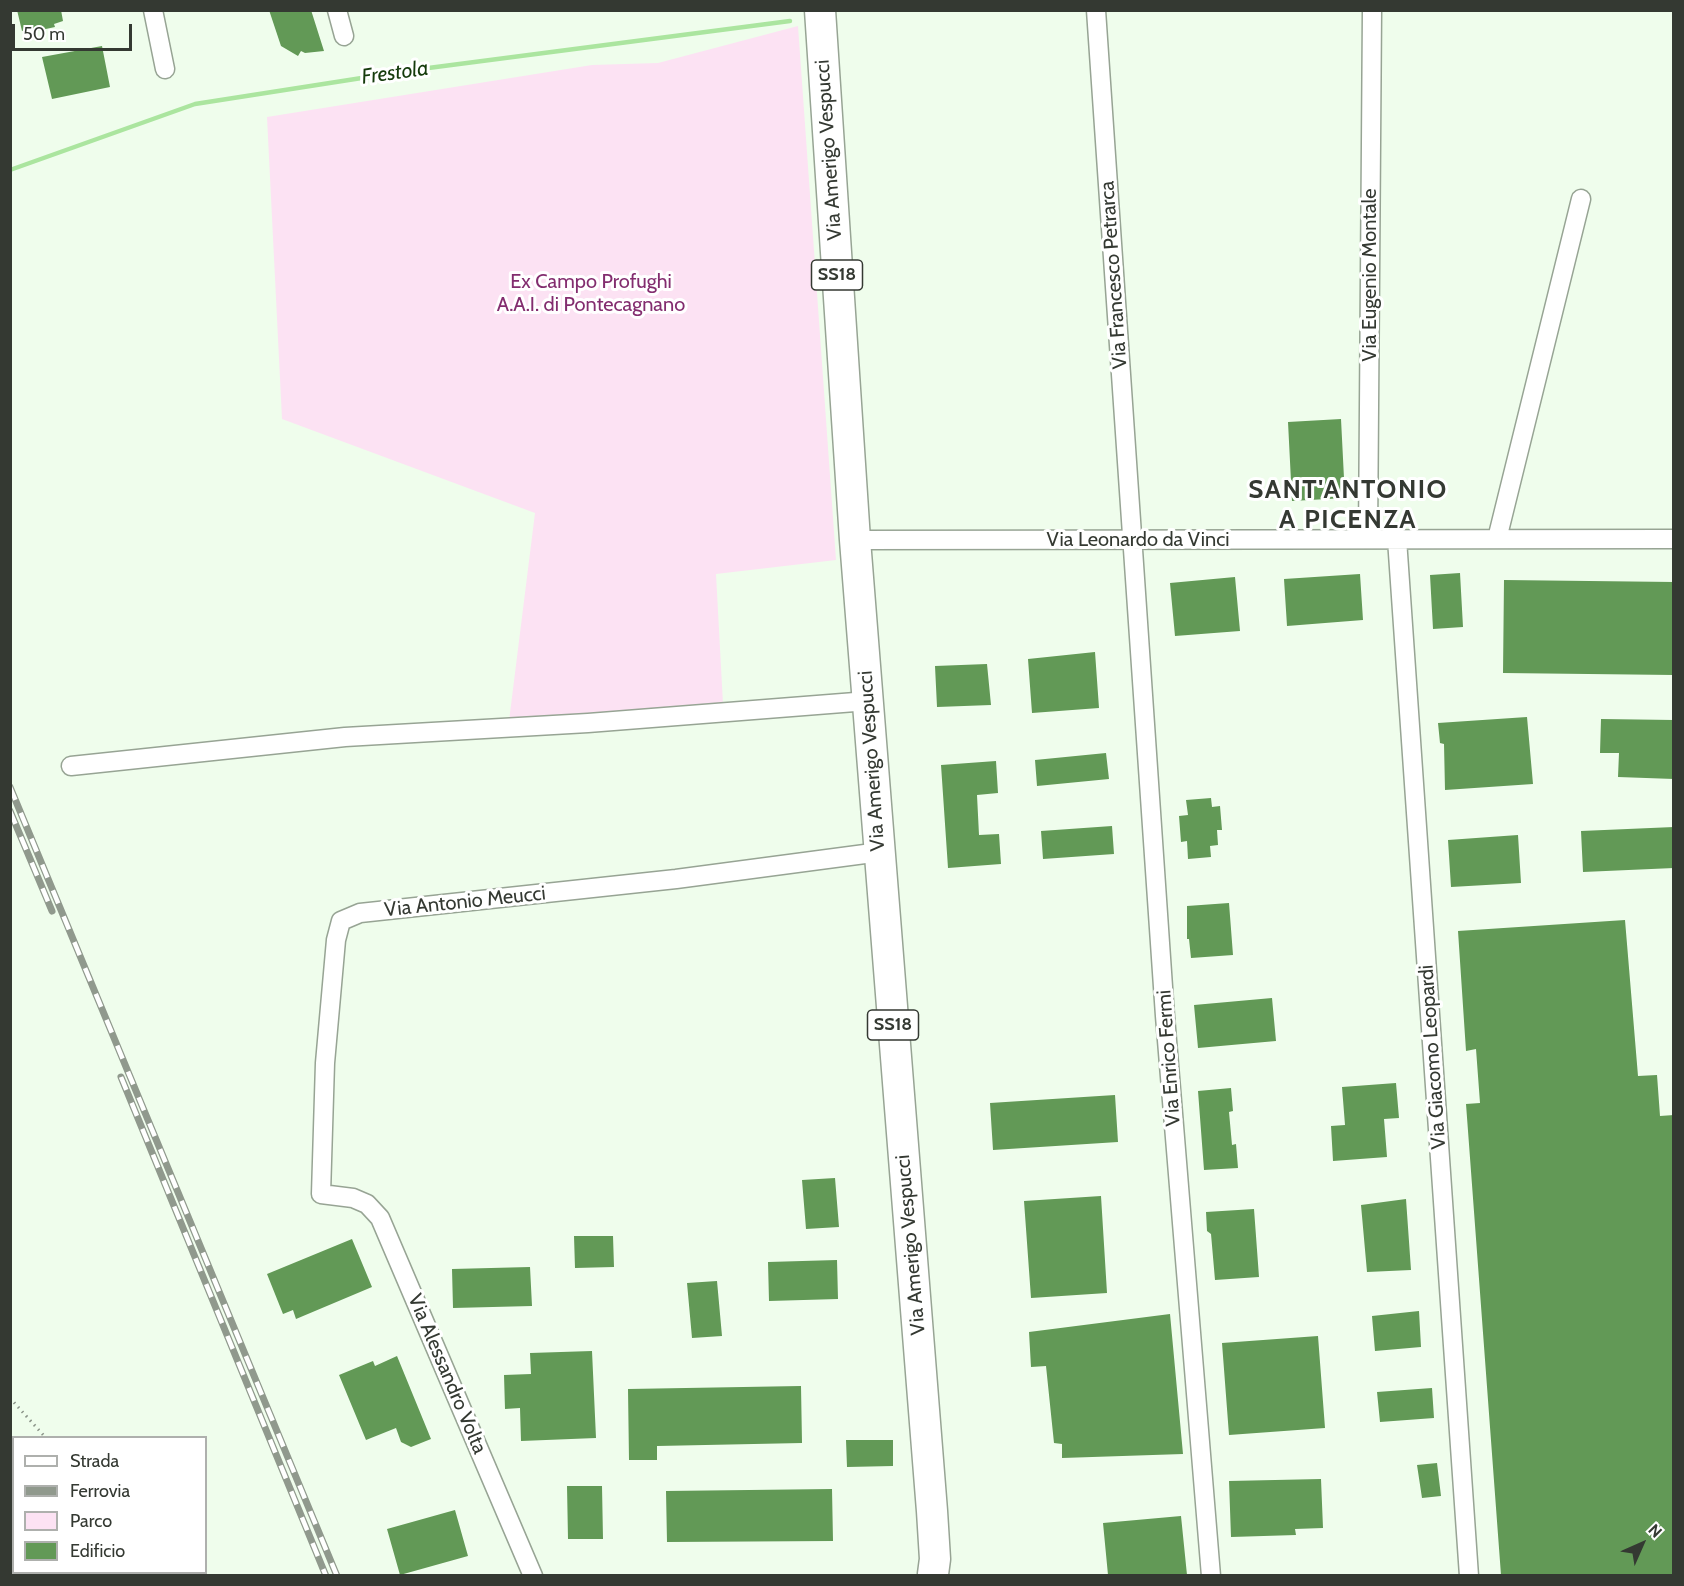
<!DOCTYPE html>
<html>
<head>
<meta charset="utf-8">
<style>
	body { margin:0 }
	#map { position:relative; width:1684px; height:1586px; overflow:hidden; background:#effdec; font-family:Cabin,sans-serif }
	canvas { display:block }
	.frame { position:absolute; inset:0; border:12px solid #343932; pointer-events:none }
	.legend { position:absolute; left:12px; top:1436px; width:195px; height:138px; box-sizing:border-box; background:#fff; border:2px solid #aeb0ad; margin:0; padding:8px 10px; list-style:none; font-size:18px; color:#343932 }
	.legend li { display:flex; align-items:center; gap:12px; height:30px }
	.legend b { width:30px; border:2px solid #aeb0ad }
	.north { position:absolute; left:1612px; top:1514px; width:60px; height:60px; -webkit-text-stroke:4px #fff; paint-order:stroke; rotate:45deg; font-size:16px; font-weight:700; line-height:24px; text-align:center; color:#343932 }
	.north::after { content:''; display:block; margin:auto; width:21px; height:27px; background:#343932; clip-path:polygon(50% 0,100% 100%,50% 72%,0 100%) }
	.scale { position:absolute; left:12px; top:24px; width:120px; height:27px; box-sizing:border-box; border:3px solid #343932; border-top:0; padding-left:8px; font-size:18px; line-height:21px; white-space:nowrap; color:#343932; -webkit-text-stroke:4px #fff; paint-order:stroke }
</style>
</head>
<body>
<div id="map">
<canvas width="1684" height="1586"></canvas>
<div class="frame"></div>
<ul class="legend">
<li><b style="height:8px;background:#fff"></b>Strada</li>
<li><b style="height:8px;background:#90998d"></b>Ferrovia</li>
<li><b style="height:16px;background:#fce2f3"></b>Parco</li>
<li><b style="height:16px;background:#629956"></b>Edificio</li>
</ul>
<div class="north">N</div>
<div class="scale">50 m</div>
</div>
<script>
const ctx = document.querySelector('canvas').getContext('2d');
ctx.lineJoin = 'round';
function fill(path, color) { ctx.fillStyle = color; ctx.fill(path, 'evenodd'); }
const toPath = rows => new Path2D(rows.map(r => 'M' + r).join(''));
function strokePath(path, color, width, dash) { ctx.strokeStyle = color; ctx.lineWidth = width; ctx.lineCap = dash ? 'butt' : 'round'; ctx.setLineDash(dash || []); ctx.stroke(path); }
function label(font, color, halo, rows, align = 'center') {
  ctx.font = font + ' Cabin,sans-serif'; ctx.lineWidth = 6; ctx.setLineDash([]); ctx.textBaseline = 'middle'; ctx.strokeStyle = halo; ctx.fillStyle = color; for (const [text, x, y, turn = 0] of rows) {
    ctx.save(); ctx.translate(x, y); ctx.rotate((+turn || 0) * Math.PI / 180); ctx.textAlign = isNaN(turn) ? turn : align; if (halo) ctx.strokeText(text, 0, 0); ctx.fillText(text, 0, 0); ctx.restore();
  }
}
const green = toPath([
	[798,26,836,560,716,574,723,704,509,721,535,513,282,419,267,117,592,65,658,63]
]);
const stream = toPath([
	[10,170,195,104,413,70,790,21]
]);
const building = toPath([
	[17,10,61,10,63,21,54,24,55,27,32,32,32,29,22,31],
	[269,10,311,10,324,51,305,53,301,51,298,56,281,46],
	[102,46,110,87,52,99,42,57],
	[1341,419,1345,498,1292,501,1288,422],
	[1460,573,1463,627,1433,629,1430,575],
	[1360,574,1363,620,1287,626,1284,579],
	[1235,577,1240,631,1175,636,1170,583],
	[1504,580,1674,582,1674,675,1503,673],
	[1095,652,1099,708,1032,713,1028,659],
	[987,664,991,705,937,707,935,666],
	[1527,717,1533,784,1445,790,1444,744,1440,743,1438,723],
	[1601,719,1674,720,1674,779,1618,777,1619,753,1600,753],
	[1106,753,1109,779,1037,786,1035,760],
	[996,761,998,793,977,795,979,835,999,834,1001,864,948,868,941,765],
	[1211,798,1212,807,1220,806,1222,830,1217,830,1218,845,1210,846,1211,857,1188,859,1187,841,1181,842,1179,816,1188,815,1186,800],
	[1112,826,1114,854,1043,859,1041,831],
	[1674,827,1674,868,1583,872,1581,831],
	[1518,835,1521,883,1451,887,1448,840],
	[1229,903,1233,955,1191,958,1189,939,1187,939,1187,906],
	[1625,920,1638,1076,1657,1075,1660,1116,1674,1115,1674,1575,1501,1575,1466,1104,1480,1103,1476,1049,1466,1051,1458,931],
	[1272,998,1276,1041,1198,1048,1194,1005],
	[1396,1083,1399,1118,1384,1119,1387,1157,1333,1161,1331,1126,1345,1125,1342,1087],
	[1231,1088,1233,1111,1229,1112,1232,1145,1236,1144,1238,1168,1204,1170,1198,1091],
	[1115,1095,1118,1142,993,1150,990,1103],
	[835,1178,839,1227,806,1229,802,1180],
	[1101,1196,1107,1293,1031,1298,1024,1201],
	[1406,1199,1411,1270,1367,1272,1361,1205],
	[1254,1209,1259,1277,1215,1280,1211,1234,1207,1231,1206,1212],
	[574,1236,613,1236,614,1267,575,1268],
	[352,1239,372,1287,296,1319,293,1310,283,1314,267,1274],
	[837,1260,838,1299,769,1301,768,1262],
	[530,1267,532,1306,453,1308,452,1269],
	[717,1281,722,1336,692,1338,687,1283],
	[1419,1311,1421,1347,1375,1351,1372,1316],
	[1170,1314,1183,1454,1062,1458,1062,1444,1054,1443,1046,1366,1031,1367,1029,1332],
	[1318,1336,1325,1428,1229,1435,1222,1343],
	[592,1351,596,1438,521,1441,520,1408,505,1409,504,1375,531,1374,530,1353],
	[397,1356,431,1439,411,1447,401,1442,396,1428,366,1440,339,1375,373,1361,375,1366],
	[801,1386,802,1443,657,1446,657,1460,629,1460,628,1389],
	[1432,1388,1434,1418,1380,1422,1377,1392],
	[846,1440,893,1440,893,1466,847,1467],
	[1437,1463,1441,1496,1422,1498,1417,1465],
	[1321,1479,1323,1528,1295,1529,1296,1535,1231,1537,1229,1481],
	[567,1486,602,1486,603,1539,568,1539],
	[832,1489,833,1541,667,1542,666,1491],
	[455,1510,468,1556,400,1575,387,1529],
	[1181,1516,1187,1575,1108,1575,1103,1523]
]);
const path = toPath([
	[10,1398,46,1438]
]);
const street = toPath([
	[153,10,165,69],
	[337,10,344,36],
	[1096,10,1165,1016,1211,1576],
	[1368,539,1372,10],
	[1397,539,1469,1576],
	[1497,539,1581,199],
	[855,540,1674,539],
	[71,766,345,737,588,723,868,701],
	[533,1576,380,1218,367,1204,353,1198,321,1194,325,1063,336,940,341,921,360,913,676,879,880,852]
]);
const primary = toPath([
	[820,10,855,540,932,1511,935,1559,933,1574]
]);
const rail = toPath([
	[10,787,337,1576],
	[10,811,52,911],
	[121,1077,326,1576]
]);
const shields = [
	[837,275,51],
	[893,1025,51]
];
const shieldNames = [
	["SS18",837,275],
	["SS18",893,1025]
];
const streetNames = [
	["Via Amerigo Vespucci",829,150,-94],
	["Via Francesco Petrarca",1114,275,-94],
	["Via Eugenio Montale",1370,275,-90],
	["Via Leonardo da Vinci",1138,540],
	["Via Amerigo Vespucci",872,761,-94],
	["Via Antonio Meucci",465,902,-6],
	["Via Giacomo Leopardi",1433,1057,-94],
	["Via Enrico Fermi",1169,1058,-94],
	["Via Amerigo Vespucci",911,1245,-95],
	["Via Alessandro Volta",447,1374,67]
];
const parkNames = [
	["Ex Campo Profughi",591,282],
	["A.A.I. di Pontecagnano",591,305]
];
const waterNames = [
	["Frestola",395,73,-8]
];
const districtNames = [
	["SANT'ANTONIO",1348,490],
	["A PICENZA",1348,520]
];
fill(green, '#fce2f3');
strokePath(stream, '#abe59f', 4.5);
fill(building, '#629956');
strokePath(street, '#97a494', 21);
strokePath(primary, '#97a494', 33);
strokePath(path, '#8a9388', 3, [1.5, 4.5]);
strokePath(street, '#fff', 18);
strokePath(primary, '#fff', 30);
strokePath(rail, '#90998d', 7);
strokePath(rail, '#fff', 4.5, [14]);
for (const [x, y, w] of shields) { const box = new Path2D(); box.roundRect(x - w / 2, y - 15, w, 30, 4.5); ctx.fillStyle = '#fff'; ctx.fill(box); strokePath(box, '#343932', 1.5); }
label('bold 18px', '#343932', null, shieldNames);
label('20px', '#343932', '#fff', streetNames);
label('20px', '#832d6f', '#fff', parkNames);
label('italic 21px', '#153b0c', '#fff', waterNames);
ctx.letterSpacing = '1.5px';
label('bold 26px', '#343932', '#fff', districtNames);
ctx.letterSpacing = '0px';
</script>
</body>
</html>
